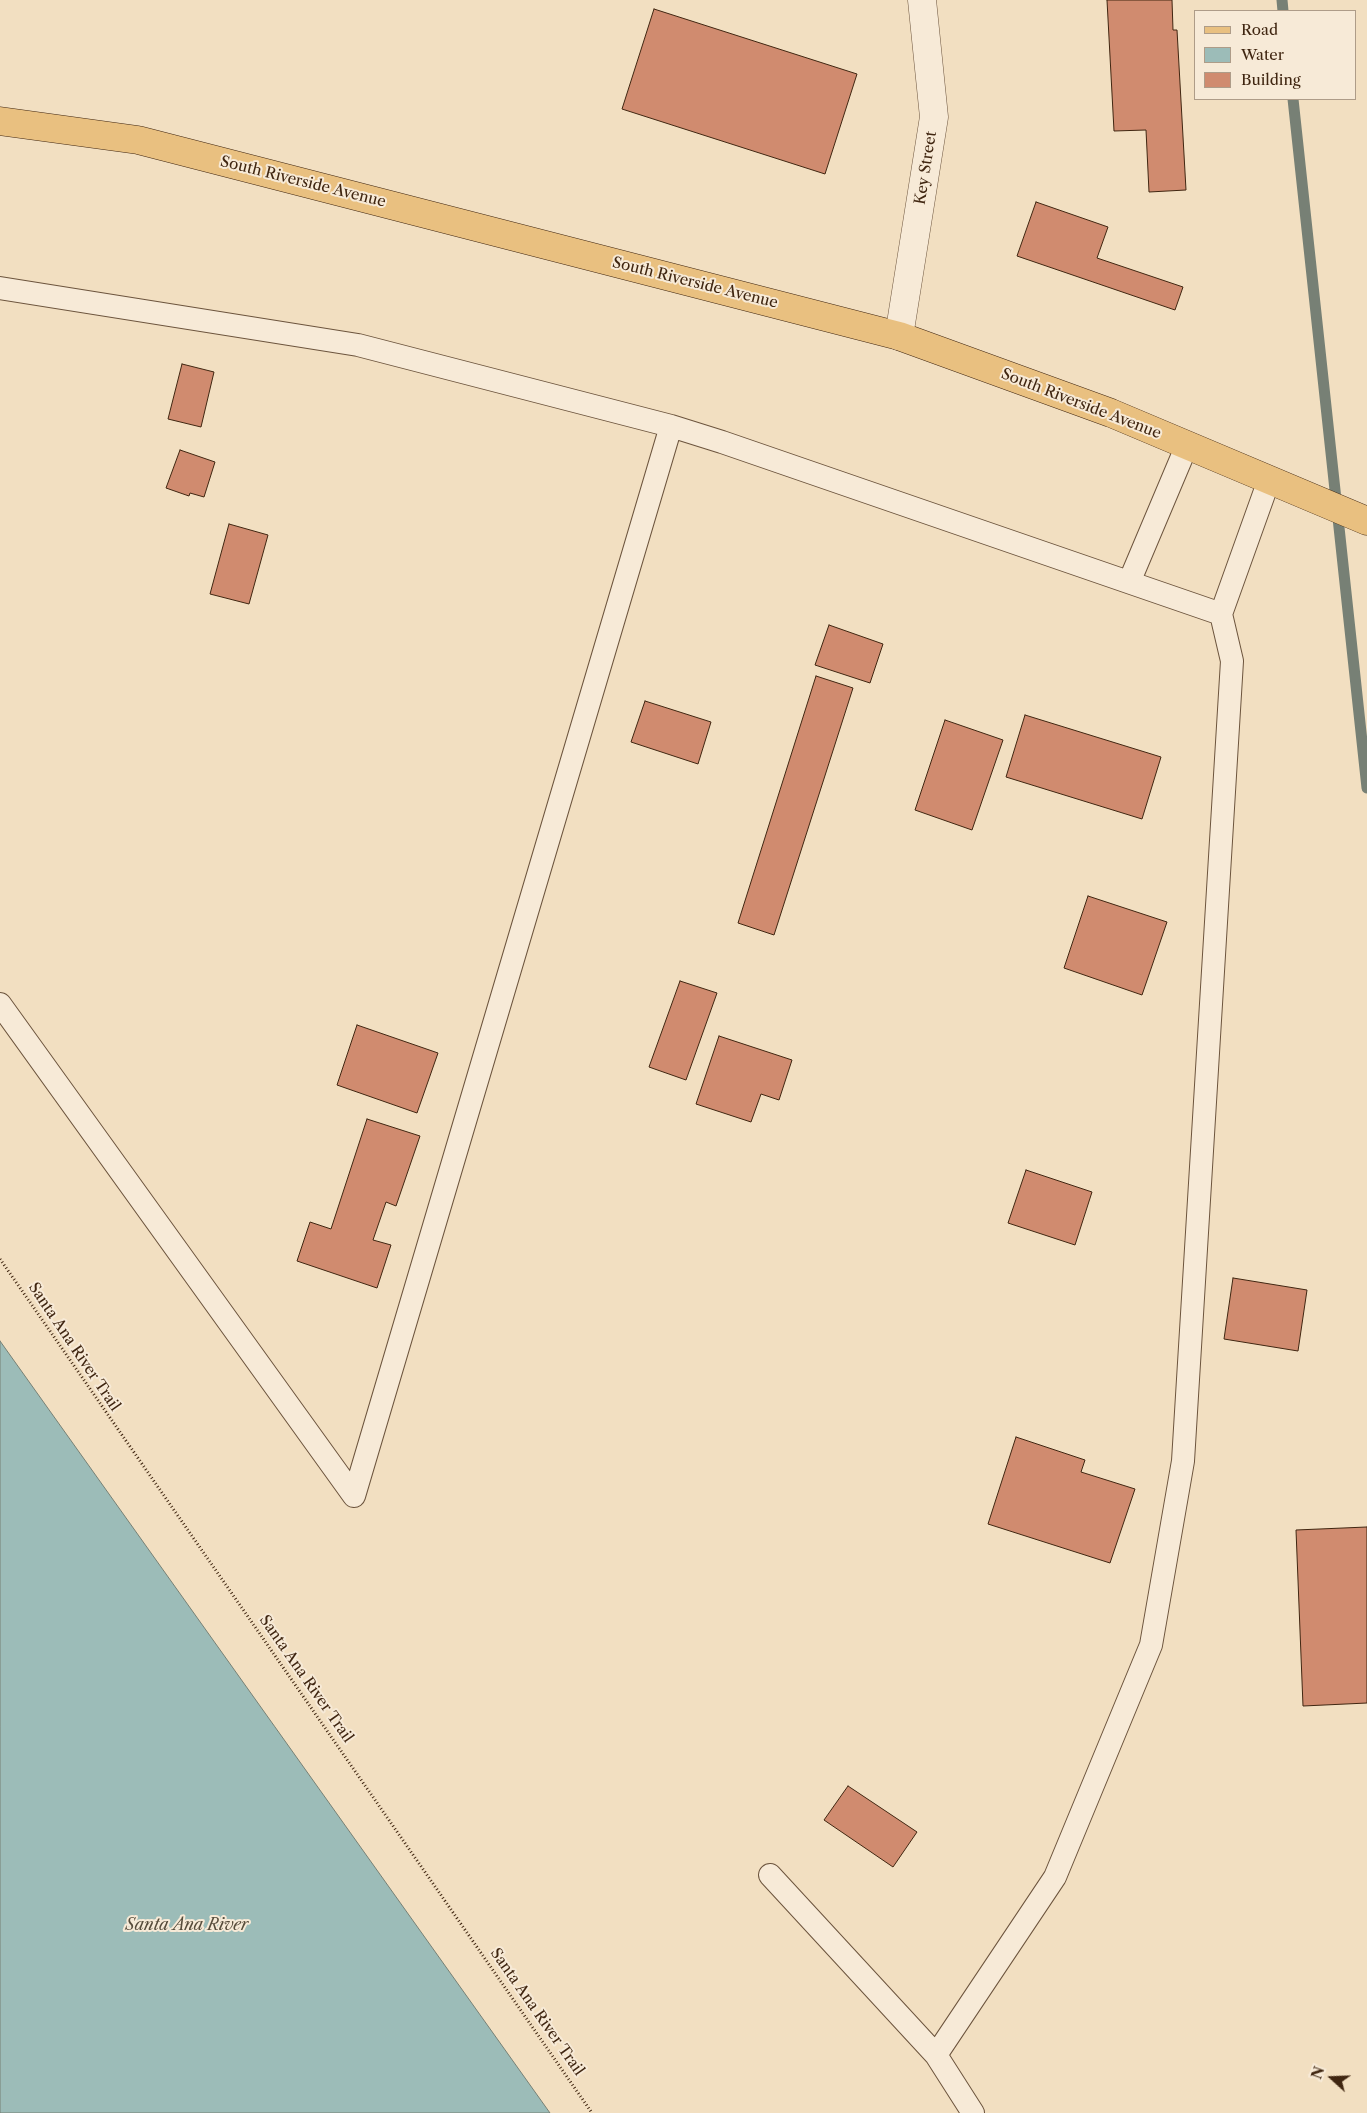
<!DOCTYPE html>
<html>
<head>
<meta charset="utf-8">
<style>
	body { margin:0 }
	#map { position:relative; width:1367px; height:2113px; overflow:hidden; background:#f2dfc1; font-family:"Libre Caslon Text",serif }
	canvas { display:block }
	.legend { position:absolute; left:1194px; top:10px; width:162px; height:90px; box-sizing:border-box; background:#f7ead7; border:1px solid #ae9c88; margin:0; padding:6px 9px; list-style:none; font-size:15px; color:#402611 }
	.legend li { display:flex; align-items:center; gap:10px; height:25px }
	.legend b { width:25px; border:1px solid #ae9c88 }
	.north { position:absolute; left:1307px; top:2053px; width:50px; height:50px; -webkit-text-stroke:4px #f7ead7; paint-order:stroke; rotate:290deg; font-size:14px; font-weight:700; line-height:20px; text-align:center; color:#402611 }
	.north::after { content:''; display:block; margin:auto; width:18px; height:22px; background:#402611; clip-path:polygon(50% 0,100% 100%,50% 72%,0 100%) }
</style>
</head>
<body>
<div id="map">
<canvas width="1367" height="2113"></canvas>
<ul class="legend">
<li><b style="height:6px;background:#e9c080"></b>Road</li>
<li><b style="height:14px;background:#9cbcb8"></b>Water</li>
<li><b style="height:14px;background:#d08b6f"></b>Building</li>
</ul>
<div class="north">N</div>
</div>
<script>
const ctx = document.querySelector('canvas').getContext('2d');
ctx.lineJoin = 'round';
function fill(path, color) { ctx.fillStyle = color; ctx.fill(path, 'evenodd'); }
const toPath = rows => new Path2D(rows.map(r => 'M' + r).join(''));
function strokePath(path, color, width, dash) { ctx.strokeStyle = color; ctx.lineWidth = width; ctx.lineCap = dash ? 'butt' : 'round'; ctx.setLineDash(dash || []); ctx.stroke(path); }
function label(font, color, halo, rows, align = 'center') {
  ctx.font = font + ' "Libre Caslon Text",serif'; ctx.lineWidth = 4; ctx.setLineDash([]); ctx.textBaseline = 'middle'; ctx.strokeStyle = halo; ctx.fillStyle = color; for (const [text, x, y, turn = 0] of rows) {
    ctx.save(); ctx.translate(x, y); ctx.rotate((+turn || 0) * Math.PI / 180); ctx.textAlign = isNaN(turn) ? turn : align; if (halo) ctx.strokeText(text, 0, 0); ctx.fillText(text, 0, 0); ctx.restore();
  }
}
const water = toPath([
	[0,1341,550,2113,0,2113,0,1341]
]);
const stream = toPath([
	[1282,0,1283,11],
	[1293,99,1367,788]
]);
const building = toPath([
	[1107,0,1172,0,1173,30,1177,30,1186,190,1149,192,1146,130,1114,131,1107,0],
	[654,9,857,74,825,174,622,109,654,9],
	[1036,202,1108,227,1097,258,1183,287,1175,310,1017,256,1036,202],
	[182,364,214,372,201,427,168,419,182,364],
	[180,450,215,462,204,497,190,493,189,496,166,488,180,450],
	[229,524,268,535,249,604,210,594,229,524],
	[829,625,883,644,870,683,815,665,829,625],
	[816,676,853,688,774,935,738,923,816,676],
	[645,701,711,722,698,764,631,742,645,701],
	[1025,715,1161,757,1142,819,1006,777,1025,715],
	[945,720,1003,740,972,830,915,810,945,720],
	[1088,896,1167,922,1142,995,1064,968,1088,896],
	[680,981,717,993,686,1080,649,1067,680,981],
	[357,1025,438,1053,417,1113,337,1085,357,1025],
	[719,1036,792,1060,779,1100,761,1094,751,1122,696,1104,719,1036],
	[367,1119,420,1136,396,1206,386,1202,373,1240,391,1245,377,1288,297,1261,310,1222,331,1229,367,1119],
	[1026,1170,1092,1192,1075,1245,1008,1223,1026,1170],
	[1233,1278,1307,1290,1298,1351,1224,1339,1233,1278],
	[1016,1437,1085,1460,1081,1472,1135,1489,1110,1563,988,1524,1016,1437],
	[1367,1527,1367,1703,1303,1706,1296,1530,1367,1527],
	[848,1786,917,1832,893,1867,824,1820,848,1786]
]);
const path = toPath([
	[0,1259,592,2113]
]);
const service = toPath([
	[0,288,358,345,671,426,722,442,1221,614,1232,661,1183,1461,1151,1645,1055,1877,936,2055,973,2113],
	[1130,580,1187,445],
	[1221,614,1269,480],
	[0,1004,354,1496,671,426],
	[770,1875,936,2055]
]);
const minor = toPath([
	[899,336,934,117,922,0]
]);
const primary = toPath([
	[0,121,138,140,899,336,1111,413,1367,521]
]);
const streetNames = [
	["Key Street",926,168,-81],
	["South Riverside Avenue",303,182,14],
	["South Riverside Avenue",695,283,14],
	["South Riverside Avenue",1081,404,21],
	["Santa Ana River Trail",74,1347,56],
	["Santa Ana River Trail",306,1679,55],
	["Santa Ana River Trail",537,2012,55]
];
const waterNames = [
	["Santa Ana River",187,1925]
];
fill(water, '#9cbcb8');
strokePath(water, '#778075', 1);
strokePath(stream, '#778075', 11);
fill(building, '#d08b6f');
strokePath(building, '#402611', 1);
strokePath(service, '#6c543d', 24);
strokePath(minor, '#6c543d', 29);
strokePath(primary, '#402611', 29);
strokePath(path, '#402611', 3, [1, 2.5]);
strokePath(service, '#f7ead7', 22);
strokePath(minor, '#f7ead7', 28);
strokePath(primary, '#e9c080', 28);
label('15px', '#402611', '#f7ead7', streetNames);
label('italic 16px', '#574c3b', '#f7ead7', waterNames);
</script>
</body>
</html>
